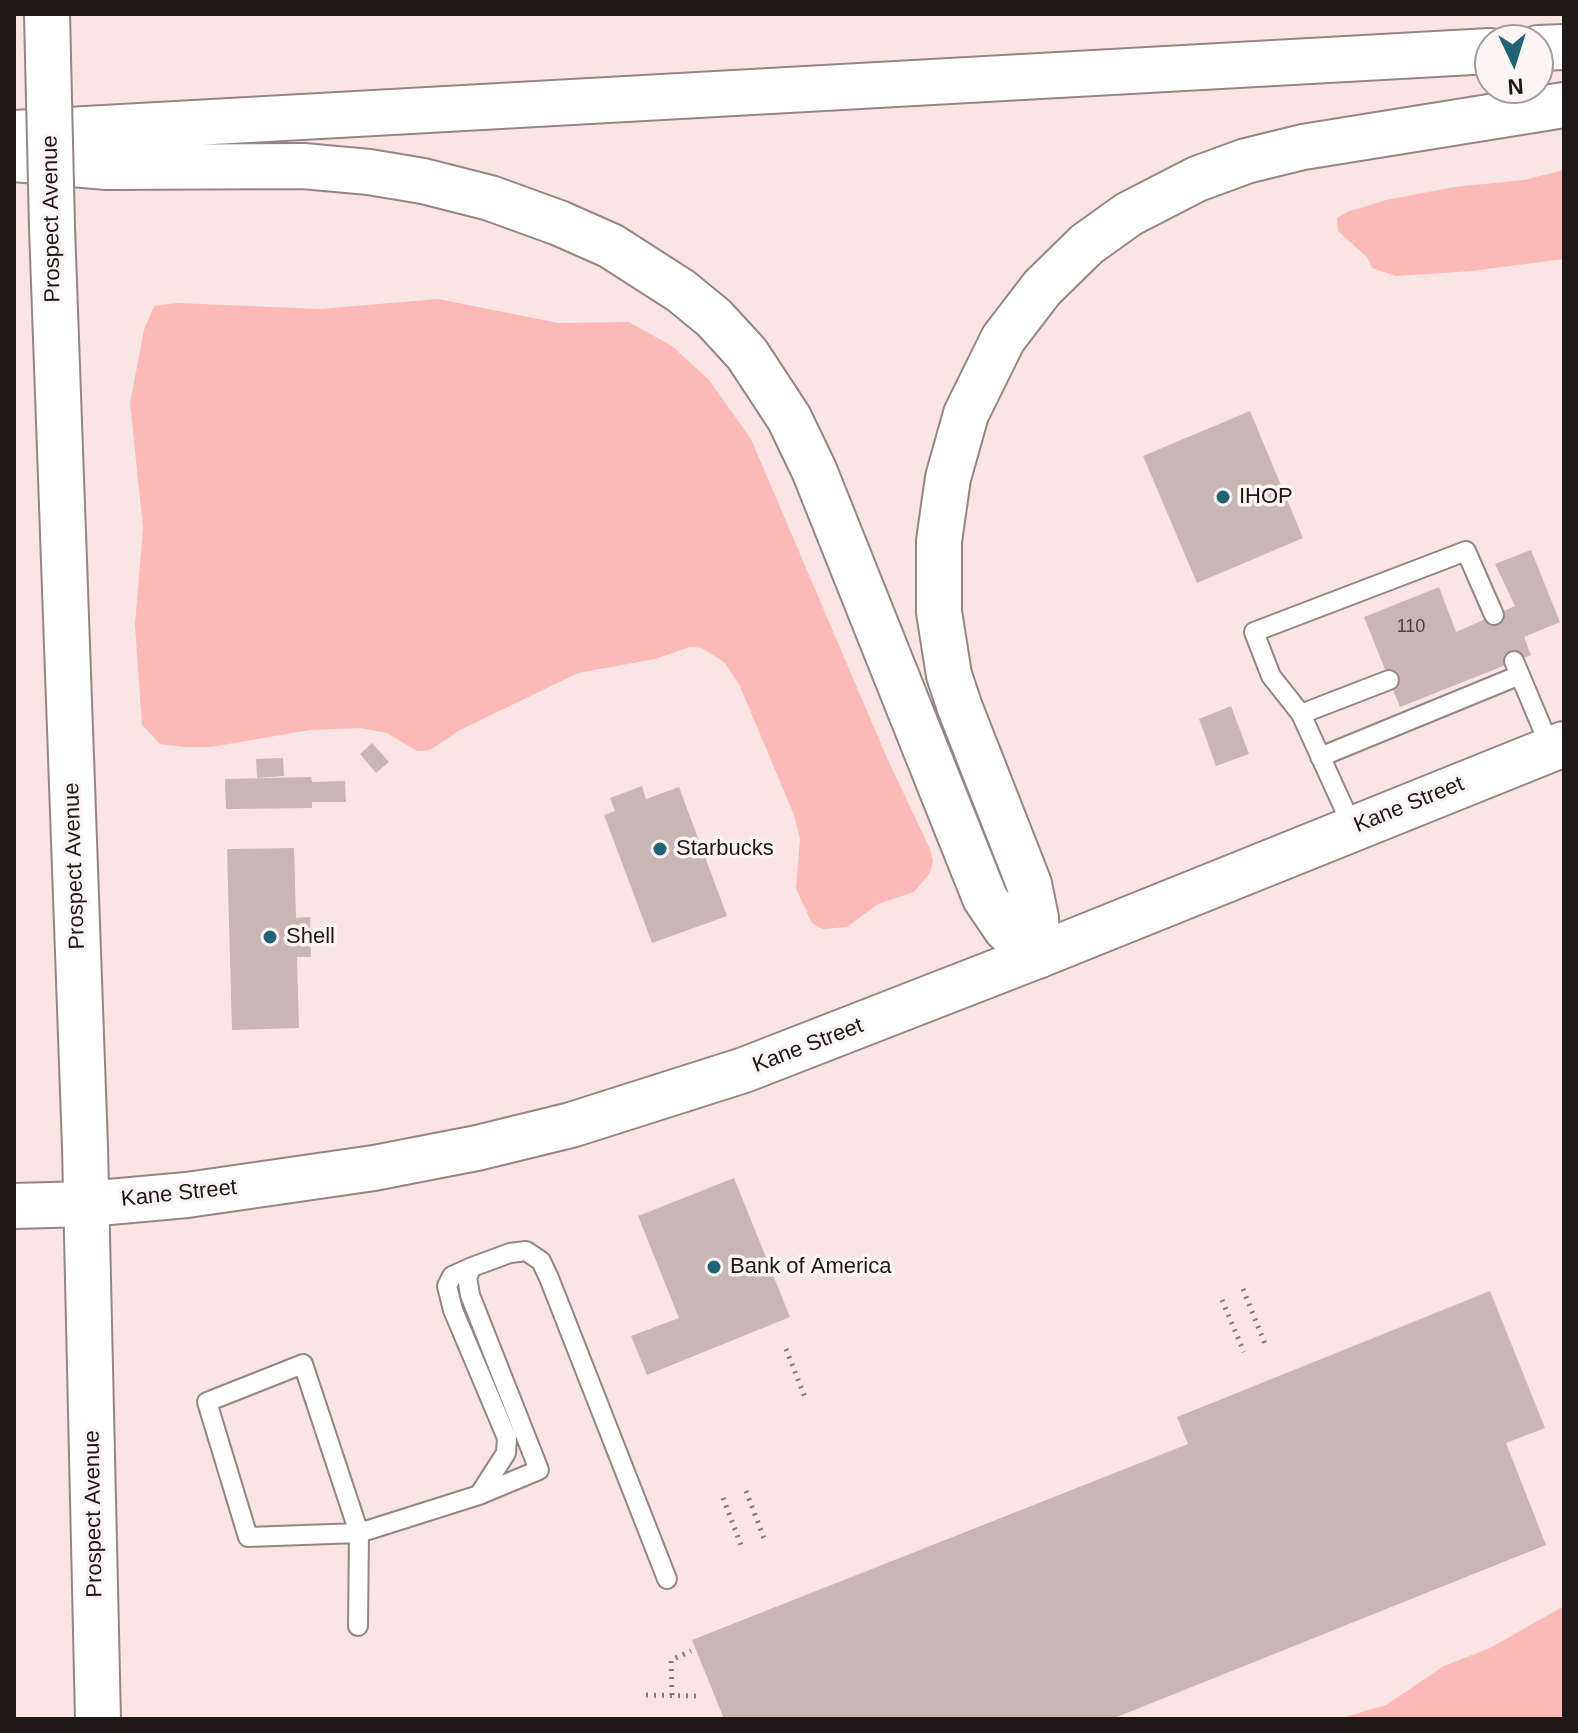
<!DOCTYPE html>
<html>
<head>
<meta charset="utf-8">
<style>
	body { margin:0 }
	#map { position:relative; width:1578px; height:1733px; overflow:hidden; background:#f8e5e4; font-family:Helvetica,sans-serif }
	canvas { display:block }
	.frame { position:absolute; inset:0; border:16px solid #1f1818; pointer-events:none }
	.north { position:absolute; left:1474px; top:24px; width:80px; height:80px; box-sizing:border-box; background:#fdf5f5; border:2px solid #a49d9d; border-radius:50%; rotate:176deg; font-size:22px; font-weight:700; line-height:32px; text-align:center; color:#1f1818 }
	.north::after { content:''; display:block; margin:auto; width:28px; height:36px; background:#1f6375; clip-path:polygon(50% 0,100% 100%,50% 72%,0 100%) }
</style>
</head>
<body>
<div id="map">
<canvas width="1578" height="1733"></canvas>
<div class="frame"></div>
<div class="north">N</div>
</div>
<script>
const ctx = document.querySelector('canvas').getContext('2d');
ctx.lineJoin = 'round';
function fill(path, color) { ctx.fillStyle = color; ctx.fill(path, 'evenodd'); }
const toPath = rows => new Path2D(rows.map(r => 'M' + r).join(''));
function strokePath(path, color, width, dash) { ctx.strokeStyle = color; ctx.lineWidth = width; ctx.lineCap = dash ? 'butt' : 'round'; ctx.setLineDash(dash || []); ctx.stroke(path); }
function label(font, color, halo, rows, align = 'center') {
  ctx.font = font + ' Helvetica,sans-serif'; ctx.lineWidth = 7; ctx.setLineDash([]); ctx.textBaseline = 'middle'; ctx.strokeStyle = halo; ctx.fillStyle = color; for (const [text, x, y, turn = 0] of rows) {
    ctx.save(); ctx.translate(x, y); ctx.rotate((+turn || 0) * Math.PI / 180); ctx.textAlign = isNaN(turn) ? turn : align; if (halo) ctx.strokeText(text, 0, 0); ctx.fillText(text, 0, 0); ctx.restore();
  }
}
const green = toPath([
	[1564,170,1564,259,1472,271,1396,276,1372,268,1367,257,1338,231,1337,218,1347,212,1386,200,1455,187,1524,180],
	[438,299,558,323,629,322,672,346,709,380,751,439,887,758,930,849,933,861,930,873,914,892,878,904,847,927,823,929,812,923,796,889,800,839,794,815,739,684,724,662,702,648,690,647,655,659,578,673,460,730,430,750,417,751,387,733,360,728,310,730,211,747,185,747,160,744,142,725,135,625,143,527,130,403,144,330,154,306,177,303,320,309],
	[1564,1606,1564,1719,1338,1719,1386,1705,1444,1666,1490,1648]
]);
const building = toPath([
	[1250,411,1303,538,1197,583,1143,456],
	[1531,550,1560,622,1524,637,1531,655,1400,707,1364,617,1439,587,1456,632,1515,606,1495,564],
	[1231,706,1249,754,1216,766,1199,719],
	[372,743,389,762,376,773,360,754],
	[283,758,284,776,257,778,256,759],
	[311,777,312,782,345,781,346,802,312,802,312,808,226,809,225,779],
	[642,786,646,799,679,787,727,916,652,943,604,815,615,811,610,798],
	[294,848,296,918,310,917,311,957,297,957,299,1028,232,1030,227,849],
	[734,1178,790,1317,647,1375,631,1336,679,1318,638,1216],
	[1490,1291,1545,1428,1506,1443,1546,1545,1112,1719,724,1719,692,1640,1188,1444,1177,1417]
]);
const path = toPath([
	[1243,1289,1265,1344],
	[1222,1300,1244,1352],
	[786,1349,806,1400],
	[746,1491,765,1541],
	[723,1498,743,1550],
	[646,1695,698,1696],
	[672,1695,671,1660,691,1651]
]);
const service = toPath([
	[1514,661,1551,749],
	[1301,714,1389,680],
	[1320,757,1520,675],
	[1353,828,1301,714,1271,676,1254,632,1466,551,1494,615],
	[472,1267,452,1276,447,1286,453,1310,507,1438,506,1453,479,1495],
	[358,1626,359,1533,303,1364,207,1402,248,1537,359,1533,479,1495,539,1470,470,1295,467,1277,472,1267,510,1253,526,1251,541,1261,549,1278,667,1579]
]);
const tertiary = toPath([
	[1037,956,1564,744],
	[14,1206,87,1204]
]);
const secondary = toPath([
	[52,227,85,1147,98,1719],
	[87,1204,187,1195,374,1168,477,1148,571,1125,744,1070,1037,956]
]);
const motorway = toPath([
	[1538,48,1564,47],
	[14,133,1490,51],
	[14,159,107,167,303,166,369,172,423,181,490,198,559,223,611,246,681,291,714,318,747,354,789,418,814,470,985,898,1006,929,1037,956],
	[1037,956,1036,918,1029,884,960,708,949,675,939,612,939,541,948,478,966,414,1003,339,1042,288,1087,244,1129,214,1197,179,1246,161,1303,147,1564,105]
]);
const secondaryBridge = toPath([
	[47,14,52,227]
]);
const markers = [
	[1223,497,8,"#1f6375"],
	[660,849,8,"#1f6375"],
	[270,937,8,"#1f6375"],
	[714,1267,8,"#1f6375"]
];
const numberNames = [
	["110",1411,627]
];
const streetNames = [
	["Prospect Avenue",52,219,-91],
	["Kane Street",1409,805,-22],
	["Prospect Avenue",75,866,-92],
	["Kane Street",808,1046,-21],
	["Kane Street",179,1194,-6],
	["Prospect Avenue",94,1514,-91]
];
const poiNames = [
	["IHOP",1239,497],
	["Starbucks",676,849],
	["Shell",286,937],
	["Bank of America",730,1267]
];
fill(green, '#fcb9b5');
fill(building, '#c8b6b5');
strokePath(service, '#968584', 22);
strokePath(tertiary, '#968584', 48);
strokePath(secondary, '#968584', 48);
strokePath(motorway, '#968584', 48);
strokePath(path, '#857878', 5, [2, 6]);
strokePath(service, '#fff', 18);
strokePath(tertiary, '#fff', 44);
strokePath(secondary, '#fff', 44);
strokePath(motorway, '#fff', 44);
strokePath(secondaryBridge, '#968584', 48, []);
strokePath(secondaryBridge, '#fff', 44);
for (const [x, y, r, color] of markers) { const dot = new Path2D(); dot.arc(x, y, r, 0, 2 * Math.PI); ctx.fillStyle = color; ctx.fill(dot); strokePath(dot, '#fdf5f5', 3); }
label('18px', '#49403f', null, numberNames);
label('22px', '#1f1818', '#fdf5f5', streetNames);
label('22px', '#1f1818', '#fdf5f5', poiNames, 'left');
</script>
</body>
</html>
